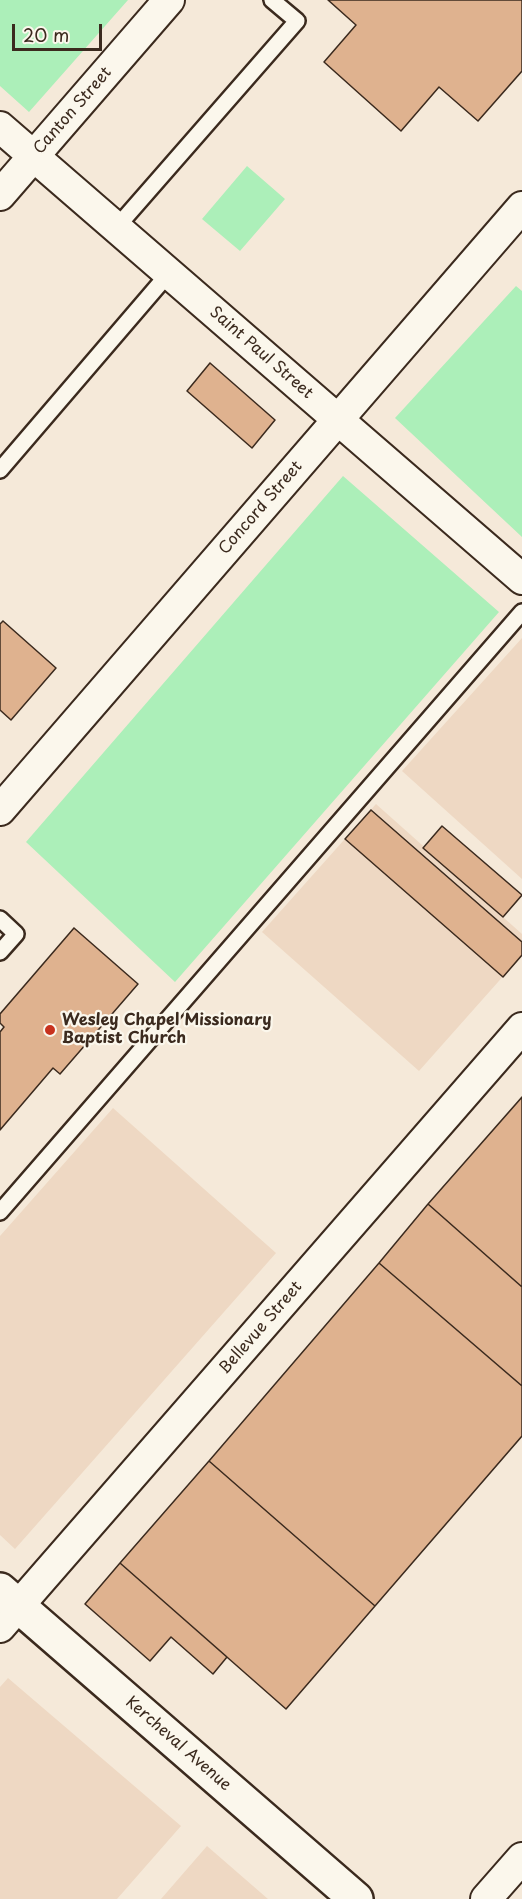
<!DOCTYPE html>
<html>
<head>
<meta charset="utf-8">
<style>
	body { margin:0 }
	#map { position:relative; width:522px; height:1899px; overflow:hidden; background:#f5e9d9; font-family:"Playpen Sans",sans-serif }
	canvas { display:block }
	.scale { position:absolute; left:12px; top:24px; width:90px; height:27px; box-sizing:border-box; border:3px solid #3b2a1e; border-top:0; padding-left:8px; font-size:18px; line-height:21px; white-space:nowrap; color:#3b2a1e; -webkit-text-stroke:4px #fbf7ec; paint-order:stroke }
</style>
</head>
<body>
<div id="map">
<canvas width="522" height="1899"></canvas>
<div class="scale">20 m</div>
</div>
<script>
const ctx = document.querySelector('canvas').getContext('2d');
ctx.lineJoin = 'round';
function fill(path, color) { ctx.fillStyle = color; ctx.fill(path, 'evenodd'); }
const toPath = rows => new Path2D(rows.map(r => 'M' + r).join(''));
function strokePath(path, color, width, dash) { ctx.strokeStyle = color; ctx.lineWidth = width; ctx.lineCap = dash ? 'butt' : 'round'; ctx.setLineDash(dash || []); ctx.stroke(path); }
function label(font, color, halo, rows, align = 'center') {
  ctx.font = font + ' "Playpen Sans",sans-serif'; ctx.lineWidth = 4.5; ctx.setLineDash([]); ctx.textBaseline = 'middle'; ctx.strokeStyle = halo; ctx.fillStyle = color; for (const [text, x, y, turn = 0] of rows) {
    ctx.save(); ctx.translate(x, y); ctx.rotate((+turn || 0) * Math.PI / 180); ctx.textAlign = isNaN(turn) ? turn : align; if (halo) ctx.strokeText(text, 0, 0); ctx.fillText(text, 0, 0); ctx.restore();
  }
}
const built = toPath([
	[522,638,522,879,402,771],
	[376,804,522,934,522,955,419,1071,262,932],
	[113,1108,276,1253,15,1549,0,1535,0,1236],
	[8,1678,181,1826,117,1899,0,1899,0,1687],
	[207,1846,268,1899,161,1899]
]);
const green = toPath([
	[0,0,128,0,29,112,0,86],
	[247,166,285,199,240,251,202,219],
	[516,286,522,291,522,537,395,418],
	[343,476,499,612,175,982,26,842]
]);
const building = toPath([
	[328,0,522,0,522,71,478,121,439,87,401,131,324,62,356,25,328,0],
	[210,363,275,420,252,448,187,391,210,363],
	[3,621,56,668,11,720,0,710,0,624,3,621],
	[371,810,522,942,522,955,503,977,345,839,371,810],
	[442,826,522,895,503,917,423,848,442,826],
	[74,928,138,984,60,1074,53,1068,0,1130,0,1032,4,1027,0,1023,0,1014,74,928],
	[522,1097,522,1287,428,1204,522,1097],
	[428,1204,522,1287,522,1386,379,1263,428,1204],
	[379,1263,522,1386,522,1436,375,1606,209,1461,379,1263],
	[209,1461,375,1606,286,1709,120,1563,209,1461],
	[120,1563,227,1657,213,1674,171,1637,150,1661,85,1604,120,1563]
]);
const lane = toPath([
	[116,228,297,21,272,0],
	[0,470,169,273],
	[0,919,16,934,0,952],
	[0,1212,522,612]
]);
const street = toPath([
	[0,127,522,579],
	[0,195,169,0],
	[0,810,522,207],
	[0,1627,522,1028],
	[486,1899,522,1858]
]);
const secondary = toPath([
	[0,1590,356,1899]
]);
const markers = [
	[50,1030,6,"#c8321e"]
];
const streetNames = [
	["Canton Street",73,111,-49],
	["Saint Paul Street",261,353,41],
	["Concord Street",261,508,-49],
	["Bellevue Street",261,1328,-49],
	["Kercheval Avenue",178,1744,41]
];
const poiNames = [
	["Wesley Chapel Missionary",62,1021],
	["Baptist Church",62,1039]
];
fill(built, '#eed8c3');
fill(green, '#acefb9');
fill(building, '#dfb28f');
strokePath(building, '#3b2a1e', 1.5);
strokePath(lane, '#3b2a1e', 20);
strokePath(street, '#3b2a1e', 34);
strokePath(secondary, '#3b2a1e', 38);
strokePath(lane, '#fbf7ec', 15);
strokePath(street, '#fbf7ec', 30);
strokePath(secondary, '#fbf7ec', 33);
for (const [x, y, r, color] of markers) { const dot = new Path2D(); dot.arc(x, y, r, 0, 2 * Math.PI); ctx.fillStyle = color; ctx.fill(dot); strokePath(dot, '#fbf7ec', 2); }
label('16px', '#3b2a1e', '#fbf7ec', streetNames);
label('bold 16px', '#3b2a1e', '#fbf7ec', poiNames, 'left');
</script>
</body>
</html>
